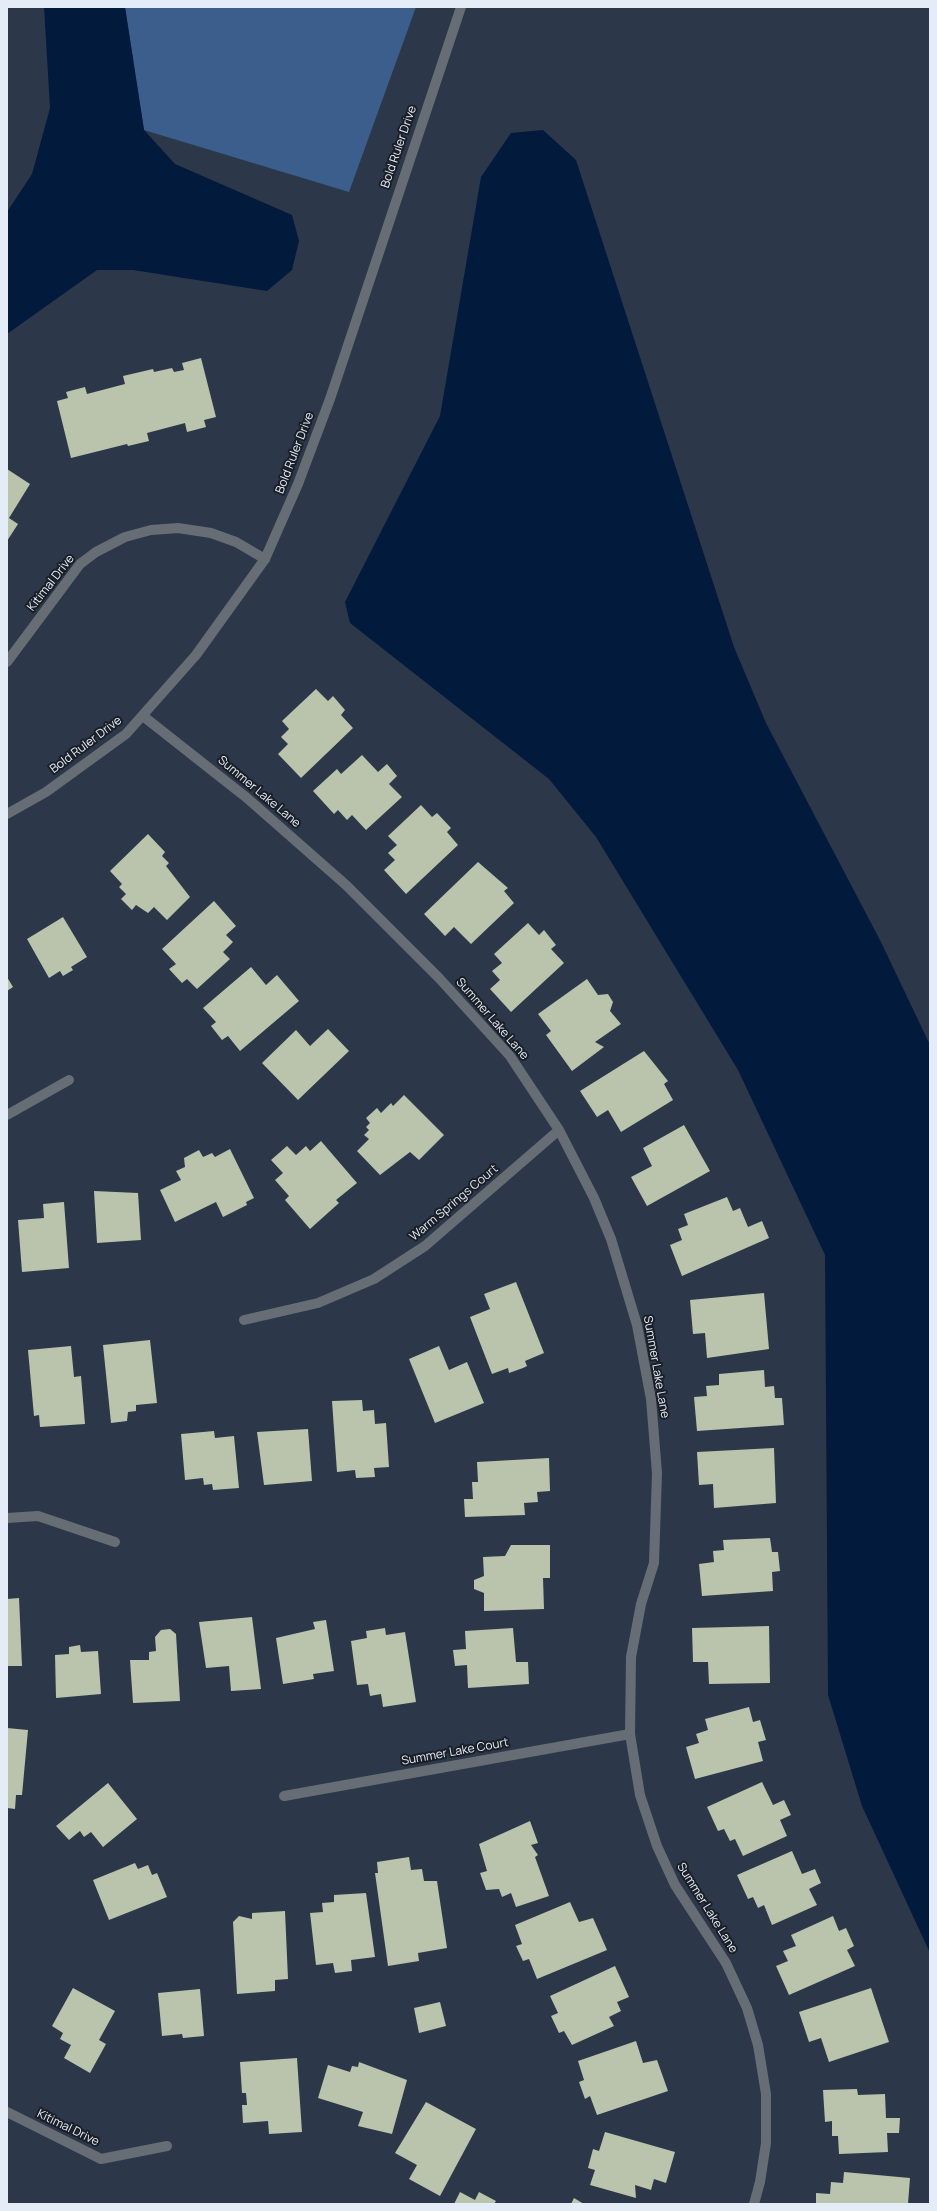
<!DOCTYPE html>
<html>
<head>
<meta charset="utf-8">
<style>
	body { margin:0 }
	#map { position:relative; width:937px; height:2211px; overflow:hidden; background:#2c3849; font-family:Manrope,sans-serif }
	canvas { display:block }
	.frame { position:absolute; inset:0; border:8px solid #e4ecf7; pointer-events:none }
</style>
</head>
<body>
<div id="map">
<canvas width="937" height="2211"></canvas>
<div class="frame"></div>
</div>
<script>
const ctx = document.querySelector('canvas').getContext('2d');
ctx.lineJoin = 'round';
function fill(path, color) { ctx.fillStyle = color; ctx.fill(path, 'evenodd'); }
const toPath = rows => new Path2D(rows.map(r => 'M' + r).join(''));
function strokePath(path, color, width, dash) { ctx.strokeStyle = color; ctx.lineWidth = width; ctx.lineCap = dash ? 'butt' : 'round'; ctx.setLineDash(dash || []); ctx.stroke(path); }
function label(font, color, halo, rows, align = 'center') {
  ctx.font = font + ' Manrope,sans-serif'; ctx.lineWidth = 4; ctx.setLineDash([]); ctx.textBaseline = 'middle'; ctx.strokeStyle = halo; ctx.fillStyle = color; for (const [text, x, y, turn = 0] of rows) {
    ctx.save(); ctx.translate(x, y); ctx.rotate((+turn || 0) * Math.PI / 180); ctx.textAlign = isNaN(turn) ? turn : align; if (halo) ctx.strokeText(text, 0, 0); ctx.fillText(text, 0, 0); ctx.restore();
  }
}
const green = toPath([
	[125,7,416,7,349,192,144,130]
]);
const water = toPath([
	[44,7,125,7,144,130,175,164,292,215,299,241,292,270,267,291,133,270,97,270,7,334,7,212,32,174,50,108],
	[543,130,576,160,734,647,766,723,881,942,930,1045,930,1953,862,1806,828,1695,825,1255,738,1070,596,837,549,779,350,623,345,602,440,416,481,177,511,133]
]);
const building = toPath([
	[201,358,216,417,204,420,206,427,187,432,185,423,147,433,149,441,128,446,127,444,71,458,57,401,68,398,66,392,85,387,87,394,125,384,123,376,153,369,154,372,172,368,174,372,184,370,182,363],
	[7,469,30,484,9,518,18,524,7,541],
	[316,689,328,701,333,696,345,710,341,715,353,728,301,778,278,754,288,744,281,737,289,729,282,721],
	[362,755,378,772,387,764,397,776,389,784,402,797,366,830,352,815,347,820,338,810,334,814,313,791,337,769,341,774],
	[421,805,432,817,437,813,451,828,447,832,458,845,406,894,384,870,395,860,388,853,397,845,388,836],
	[148,834,165,852,162,856,169,863,166,866,190,897,167,920,154,907,148,913,136,905,132,910,121,899,126,894,119,887,122,884,110,871],
	[478,862,508,888,504,891,514,903,471,944,454,927,445,936,424,914],
	[214,901,236,926,226,935,233,942,223,952,230,959,197,989,187,979,182,983,169,969,176,964,162,949],
	[63,917,87,957,71,967,73,970,63,976,60,971,49,978,27,939],
	[528,923,539,935,544,930,556,945,551,949,564,963,511,1012,490,989,500,980,492,971,502,963,494,954],
	[251,967,266,985,277,975,299,1001,240,1051,228,1036,222,1040,211,1026,216,1022,203,1008],
	[7,977,13,987,7,991],
	[587,979,598,995,608,994,613,1002,610,1011,621,1024,595,1042,604,1047,572,1071,546,1035,551,1031,538,1014],
	[328,1029,349,1051,298,1100,262,1063,296,1030,310,1046],
	[644,1051,668,1081,664,1084,673,1100,621,1132,608,1110,597,1117,580,1091],
	[404,1095,444,1135,419,1160,410,1152,380,1175,357,1151,369,1139,364,1135,369,1130,366,1127,370,1123,366,1118,377,1108,381,1113,391,1103,393,1106],
	[684,1125,710,1171,647,1206,631,1177,652,1166,643,1148],
	[321,1141,357,1183,336,1200,339,1203,310,1229,285,1200,289,1196,275,1180,283,1173,271,1160,287,1146,296,1155,306,1146,310,1151],
	[230,1149,254,1198,246,1202,247,1205,223,1217,216,1202,175,1222,160,1190,181,1180,176,1171,185,1167,184,1158,199,1150,203,1157,212,1153,215,1157],
	[94,1191,138,1193,141,1240,97,1243],
	[727,1197,733,1211,740,1208,748,1227,762,1221,769,1238,682,1276,670,1245,682,1240,678,1229,688,1225,684,1214],
	[64,1202,69,1268,22,1272,18,1220,44,1218,43,1204],
	[516,1282,544,1353,525,1361,527,1366,523,1368,509,1373,508,1368,492,1374,470,1317,490,1309,484,1294],
	[764,1293,769,1349,707,1358,705,1333,693,1334,690,1300],
	[150,1340,157,1403,136,1405,136,1411,128,1412,127,1421,111,1423,103,1345],
	[71,1346,74,1377,81,1376,85,1424,40,1427,39,1415,34,1416,28,1350],
	[439,1346,449,1370,467,1362,484,1403,435,1423,409,1359],
	[764,1370,765,1387,774,1386,775,1398,782,1398,784,1425,697,1431,694,1397,707,1396,706,1386,719,1385,719,1374],
	[362,1400,363,1411,374,1410,375,1424,386,1423,389,1467,374,1468,375,1477,356,1478,355,1470,337,1472,332,1401],
	[308,1429,312,1481,264,1485,257,1432],
	[214,1431,215,1438,234,1436,239,1488,213,1490,212,1484,204,1485,203,1478,185,1480,181,1434],
	[774,1448,776,1503,714,1508,713,1484,699,1485,697,1452],
	[549,1458,550,1491,537,1492,538,1502,524,1503,525,1515,465,1517,464,1499,473,1499,472,1482,478,1482,477,1462],
	[770,1538,772,1552,778,1552,780,1571,772,1572,773,1591,702,1596,699,1564,714,1562,713,1551,724,1550,723,1540],
	[511,1545,550,1545,550,1578,543,1578,544,1609,484,1611,484,1593,474,1589,474,1580,484,1576,483,1557,505,1556],
	[19,1598,22,1666,7,1666,7,1599],
	[252,1617,261,1689,231,1691,229,1666,206,1668,199,1622],
	[326,1620,334,1671,313,1674,314,1679,283,1684,276,1638,315,1629,313,1622],
	[769,1626,770,1683,709,1684,708,1662,693,1662,692,1628],
	[385,1628,386,1635,405,1632,416,1702,383,1707,381,1694,370,1696,368,1684,357,1685,351,1641,367,1638,366,1631],
	[513,1628,516,1662,528,1662,529,1684,468,1688,467,1665,455,1666,453,1650,466,1649,465,1631],
	[170,1629,176,1634,180,1701,133,1703,130,1660,149,1660,149,1652,156,1651,155,1637,161,1630],
	[80,1645,81,1652,98,1651,101,1694,56,1698,55,1655,69,1654,69,1647],
	[749,1707,753,1722,760,1720,766,1740,758,1742,763,1761,695,1779,686,1747,699,1743,696,1734,708,1730,705,1719],
	[7,1728,28,1730,22,1795,16,1795,15,1809,7,1808],
	[762,1782,773,1805,784,1800,791,1815,780,1820,787,1836,743,1856,735,1839,730,1841,724,1829,718,1831,707,1807],
	[108,1783,137,1819,103,1847,91,1832,84,1837,80,1831,69,1840,56,1826],
	[530,1821,538,1843,531,1845,538,1855,535,1857,549,1896,516,1907,511,1893,502,1897,499,1889,486,1890,480,1873,487,1871,479,1844],
	[792,1851,802,1874,815,1869,821,1883,809,1889,817,1905,772,1925,764,1905,758,1908,753,1897,748,1899,737,1875],
	[409,1857,411,1870,422,1869,424,1881,437,1881,447,1948,418,1953,419,1961,388,1966,375,1873,378,1873,377,1862],
	[135,1863,138,1869,148,1865,152,1875,157,1873,167,1897,109,1920,93,1880],
	[366,1893,375,1957,351,1960,352,1971,335,1973,333,1963,316,1965,310,1913,323,1912,322,1903,334,1902,334,1895],
	[570,1902,579,1922,593,1918,607,1950,537,1979,529,1959,523,1961,516,1946,522,1944,515,1925],
	[285,1911,288,1979,275,1980,275,1991,237,1994,233,1922,239,1916,252,1919,252,1913],
	[833,1916,839,1931,846,1928,854,1946,847,1950,855,1966,789,1995,776,1966,788,1961,783,1951,796,1946,791,1935],
	[615,1966,629,1997,617,2002,621,2011,609,2017,614,2026,572,2045,564,2031,559,2033,551,2016,558,2013,550,1996],
	[73,1988,115,2011,99,2040,106,2044,90,2073,64,2058,71,2045,60,2039,63,2033,52,2026],
	[871,1988,889,2042,829,2062,821,2038,809,2042,799,2012],
	[200,1989,204,2036,183,2038,182,2034,162,2036,158,1993],
	[440,2002,446,2026,419,2033,414,2008],
	[636,2041,643,2063,657,2060,668,2091,597,2115,590,2096,585,2099,579,2082,584,2080,578,2061],
	[297,2058,302,2132,269,2134,268,2121,243,2123,242,2105,247,2105,246,2093,242,2093,240,2062],
	[359,2062,407,2080,392,2134,358,2126,363,2112,318,2098,328,2065,350,2072,352,2066,358,2067],
	[857,2089,858,2095,885,2094,886,2118,900,2118,899,2133,887,2133,888,2152,839,2154,838,2136,832,2136,832,2121,825,2122,823,2090],
	[426,2102,476,2129,440,2196,409,2179,417,2165,395,2153],
	[605,2132,675,2152,666,2183,654,2179,651,2190,635,2185,636,2198,590,2185,595,2170,588,2168,593,2149,599,2151],
	[844,2172,910,2178,908,2204,816,2204,816,2193,830,2194,831,2182,843,2183],
	[460,2192,475,2200,479,2192,496,2201,494,2204,454,2204],
	[574,2198,584,2204,571,2204]
]);
const minor = toPath([
	[7,662,80,564,96,552,125,537,151,530,178,528,211,533,236,542,265,559],
	[143,716,247,798,346,885,439,978,510,1056,559,1130,594,1198,611,1239,637,1325,651,1399,657,1473,654,1563,641,1604,631,1657,630,1734,640,1795,657,1846,675,1885,726,1963,747,2008,758,2045,766,2094,766,2143,760,2182,754,2204],
	[7,1115,69,1080],
	[244,1320,318,1303,374,1279,425,1246,559,1130],
	[7,1518,38,1516,115,1542],
	[284,1796,630,1734],
	[7,2112,101,2159,167,2146]
]);
const tertiary = toPath([
	[7,814,46,792,126,734,196,655,265,559,298,484,330,399,461,7]
]);
const streetNames = [
	["Bold Ruler Drive",399,147,-71],
	["Bold Ruler Drive",295,453,-69],
	["Kitimal Drive",51,583,-52],
	["Bold Ruler Drive",86,745,-37],
	["Summer Lake Lane",259,792,40],
	["Summer Lake Lane",492,1019,49],
	["Warm Springs Court",454,1203,-40],
	["Summer Lake Lane",656,1367,80],
	["Summer Lake Court",455,1752,-10],
	["Summer Lake Lane",707,1908,58],
	["Kitimal Drive",68,2128,26]
];
fill(green, '#3c5e8c');
fill(water, '#021a3c');
fill(building, '#bac3ac');
strokePath(minor, '#676d75', 10);
strokePath(tertiary, '#676d75', 10);
label('12px', '#e4ecf7', '#1a1f27', streetNames);
</script>
</body>
</html>
